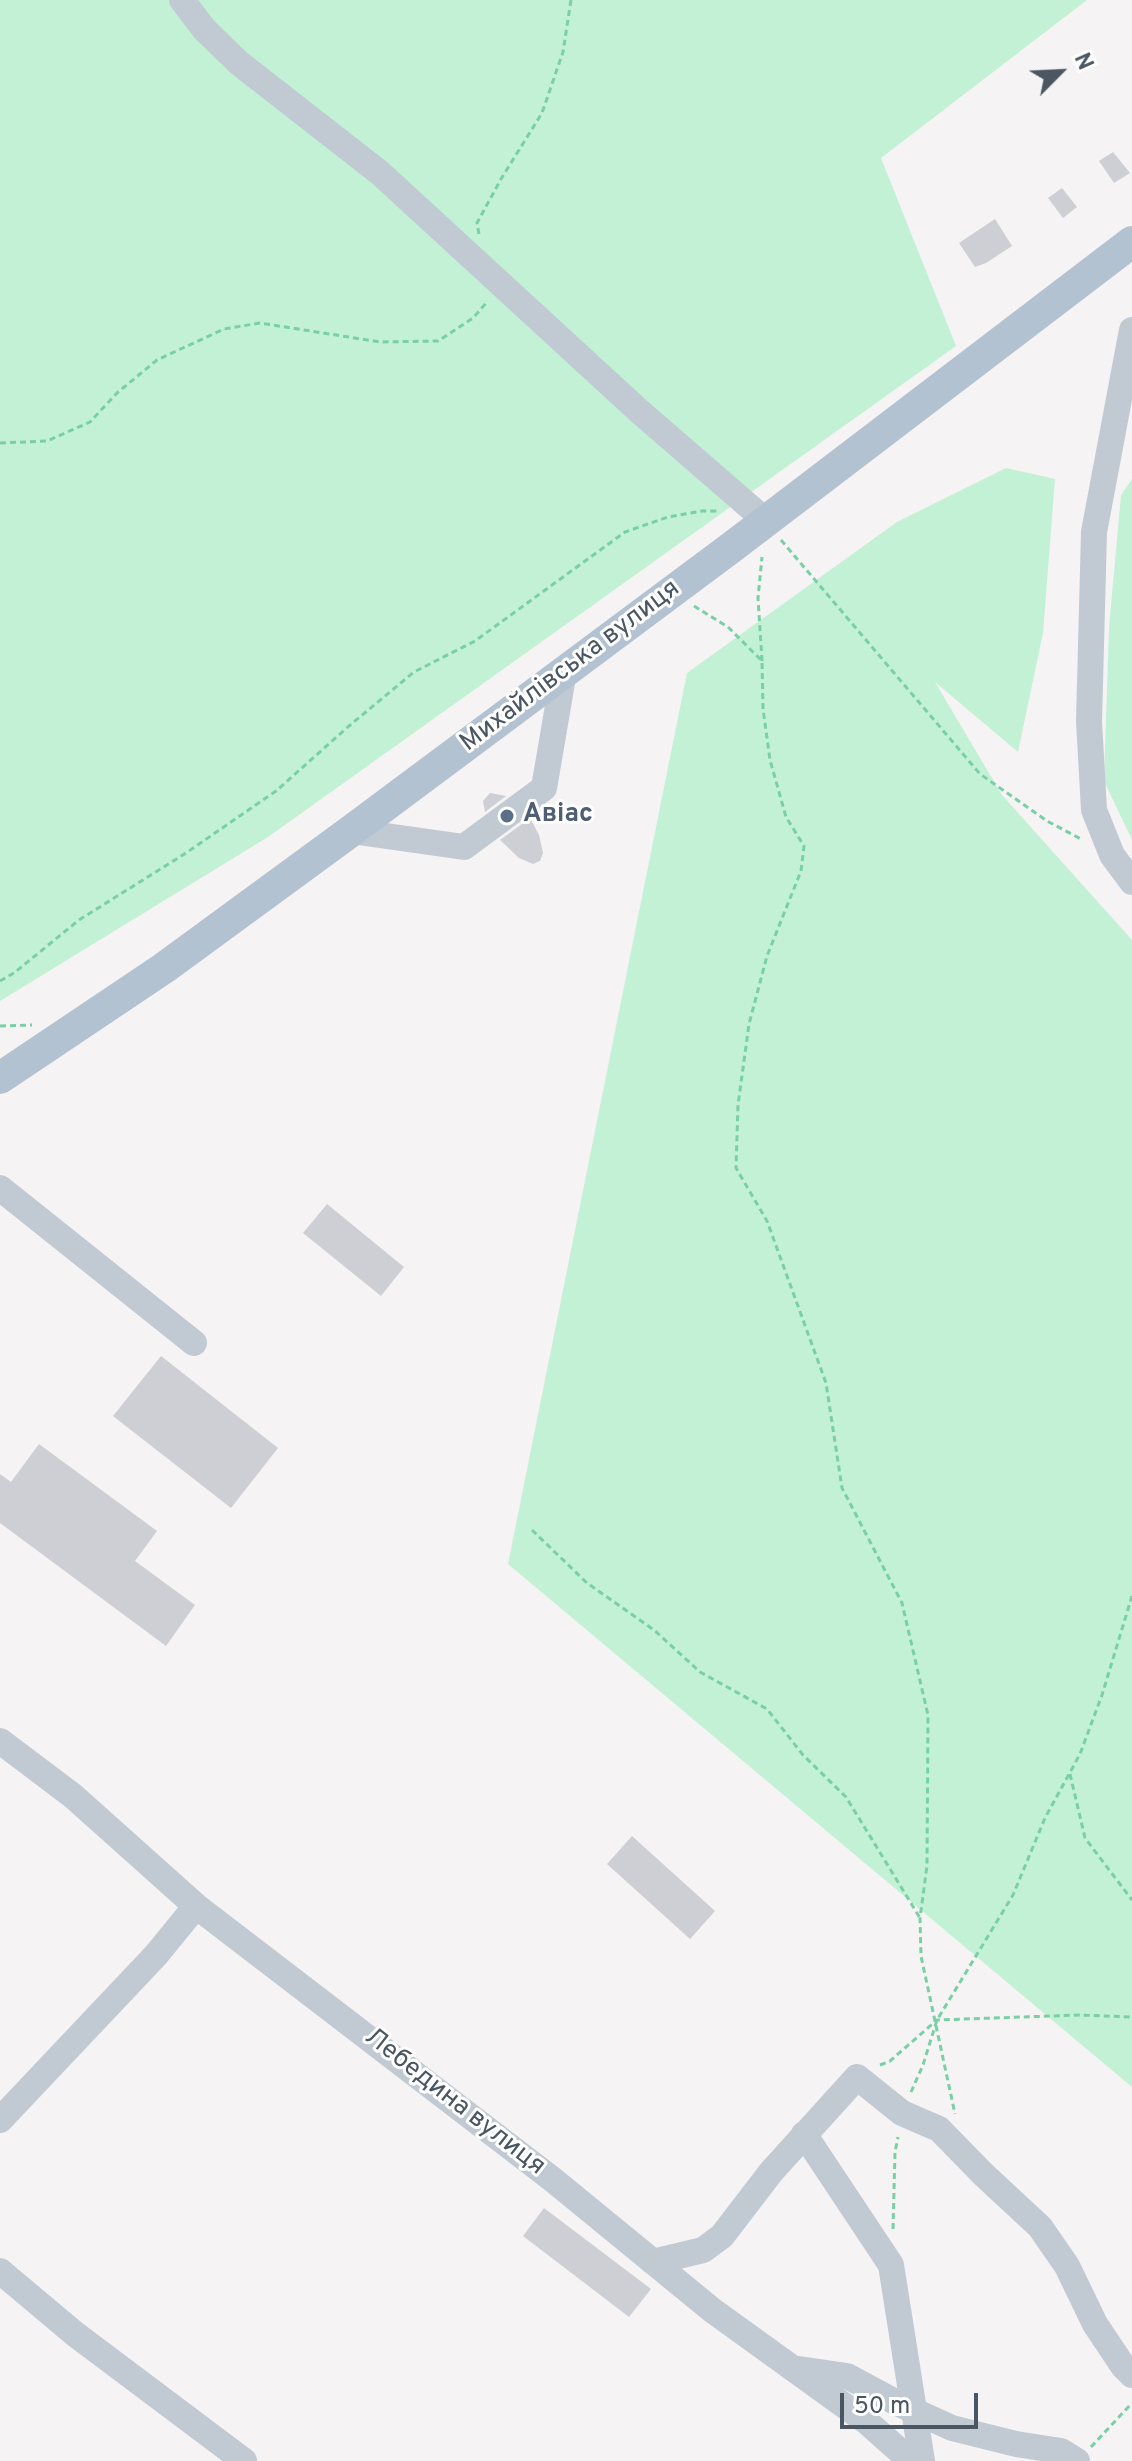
<!DOCTYPE html>
<html>
<head>
<meta charset="utf-8">
<style>
	body { margin:0 }
	#map { position:relative; width:1132px; height:2461px; overflow:hidden; background:#f5f3f3; font-family:Overpass,sans-serif }
	canvas { display:block }
	.north { position:absolute; left:1020px; top:32px; width:80px; height:80px; -webkit-text-stroke:6px #fff; paint-order:stroke; rotate:66deg; font-size:22px; font-weight:700; line-height:32px; text-align:center; color:#4a5661 }
	.north::after { content:''; display:block; margin:auto; width:28px; height:36px; background:#4a5661; clip-path:polygon(50% 0,100% 100%,50% 72%,0 100%) }
	.scale { position:absolute; left:840px; top:2393px; width:138px; height:36px; box-sizing:border-box; border:4px solid #4a5661; border-top:0; padding-left:10px; font-size:24px; line-height:28px; white-space:nowrap; color:#4a5661; -webkit-text-stroke:6px #fff; paint-order:stroke }
</style>
</head>
<body>
<div id="map">
<canvas width="1132" height="2461"></canvas>
<div class="north">N</div>
<div class="scale">50 m</div>
</div>
<script>
const ctx = document.querySelector('canvas').getContext('2d');
ctx.lineJoin = 'round';
function fill(path, color) { ctx.fillStyle = color; ctx.fill(path, 'evenodd'); }
const toPath = rows => new Path2D(rows.map(r => 'M' + r).join(''));
function strokePath(path, color, width, dash) { ctx.strokeStyle = color; ctx.lineWidth = width; ctx.lineCap = dash ? 'butt' : 'round'; ctx.setLineDash(dash || []); ctx.stroke(path); }
function label(font, color, halo, rows, align = 'center') {
  ctx.font = font + ' Overpass,sans-serif'; ctx.lineWidth = 6; ctx.setLineDash([]); ctx.textBaseline = 'middle'; ctx.strokeStyle = halo; ctx.fillStyle = color; for (const [text, x, y, turn = 0] of rows) {
    ctx.save(); ctx.translate(x, y); ctx.rotate((+turn || 0) * Math.PI / 180); ctx.textAlign = isNaN(turn) ? turn : align; if (halo) ctx.strokeText(text, 0, 0); ctx.fillText(text, 0, 0); ctx.restore();
  }
}
const green = toPath([
	[0,0,1087,0,881,158,956,346,268,837,0,1001],
	[1006,468,1055,479,1043,633,1018,752,935,682,1002,795,1132,940,1132,2087,508,1564,687,673,897,522],
	[1132,479,1132,840,1104,781,1109,628,1121,495]
]);
const building = toPath([
	[1113,152,1130,173,1114,183,1099,161],
	[1062,188,1077,207,1063,218,1048,198],
	[995,219,1012,246,986,263,975,267,959,243],
	[490,793,506,796,485,812,483,801],
	[530,818,539,835,543,853,540,861,533,864,519,858,500,840],
	[327,1204,404,1267,381,1296,303,1233],
	[161,1356,278,1448,231,1508,113,1416],
	[39,1444,157,1531,135,1561,195,1605,166,1646,0,1523,0,1474,11,1482],
	[632,1836,715,1911,690,1939,607,1864],
	[544,2208,651,2289,629,2317,523,2236]
]);
const path = toPath([
	[479,234,477,223,501,179,542,113,563,52,571,0],
	[0,443,47,441,90,422,117,393,157,360,224,329,260,323,380,342,438,341,473,318,487,302],
	[781,540,980,774,1047,821,1081,839],
	[694,606,728,627,762,661,763,709,770,760,786,817,804,846,801,871,767,956,749,1024,738,1105,736,1168,767,1221,826,1383,842,1488,902,1603,928,1715,927,1866,920,1918,921,1956,955,2114],
	[762,661,758,598,762,557],
	[0,981,14,973,79,920,186,853,276,791,349,726,414,672,475,641,625,532,668,517,702,511,719,511],
	[0,1026,32,1025],
	[532,1530,587,1583,654,1630,700,1672,767,1709,803,1755,846,1797,920,1918],
	[1070,1774,1085,1838,1132,1900],
	[880,2065,890,2061,937,2020,1080,2015,1132,2017],
	[911,2092,923,2065,937,2020,1013,1895,1045,1818,1080,1754,1102,1695,1132,1596],
	[893,2229,895,2152,898,2137],
	[1091,2447,1132,2403]
]);
const minor = toPath([
	[182,0,204,29,239,63,380,173,639,411,766,521],
	[1132,330,1094,532,1089,721,1094,810,1112,855,1132,882],
	[351,831,464,847,544,788,564,671],
	[0,1188,194,1343],
	[0,1741,73,1796,196,1906,552,2179,712,2310,867,2422,911,2461],
	[0,2120,156,1955,196,1906],
	[804,2134,891,2265,922,2461],
	[653,2262,703,2250,722,2236,771,2172,857,2077,902,2113,939,2129,983,2174,1040,2227,1067,2266,1095,2324,1123,2366,1132,2375],
	[0,2271,75,2334,244,2461],
	[799,2369,847,2376,899,2404,952,2428,1016,2444,1061,2451,1077,2461]
]);
const major = toPath([
	[0,1078,164,968,351,831,732,547,1132,242]
]);
const markers = [
	[507,816,8,"#5c6f8a"]
];
const streetNames = [
	["Михайлівська вулиця",571,667,-37],
	["Лебедина вулиця",454,2103,38]
];
const serviceNames = [
	["Авіас",523,816]
];
fill(green, '#c3f1d5');
fill(building, '#cdcfd5');
strokePath(path, '#7ad0a6', 3, [6, 4]);
strokePath(minor, '#c1cad2', 26);
strokePath(major, '#b3c2d1', 32);
for (const [x, y, r, color] of markers) { const dot = new Path2D(); dot.arc(x, y, r, 0, 2 * Math.PI); ctx.fillStyle = color; ctx.fill(dot); strokePath(dot, '#fff', 3); }
label('26px', '#4a5661', '#fff', streetNames);
label('bold 26px', '#4e5e75', '#fff', serviceNames, 'left');
</script>
</body>
</html>
